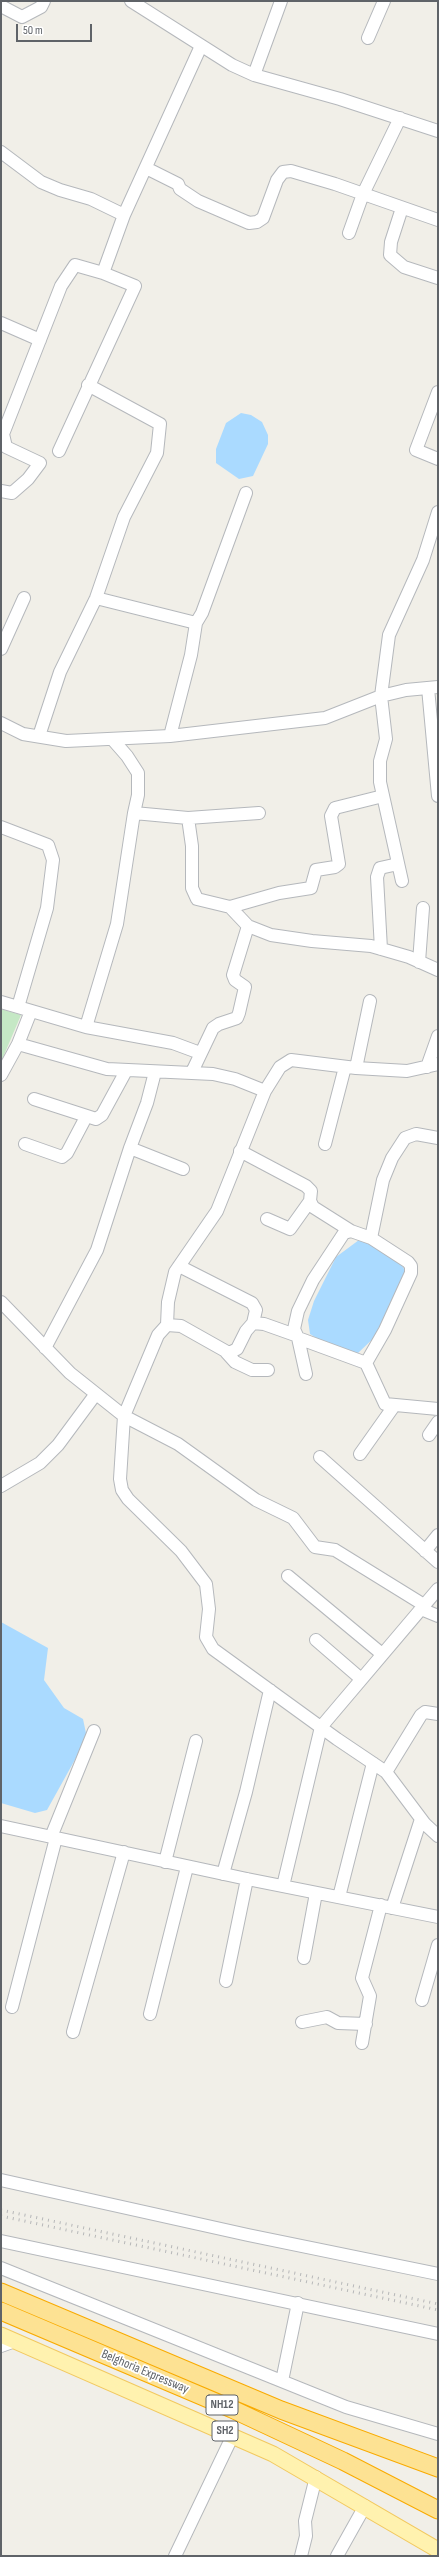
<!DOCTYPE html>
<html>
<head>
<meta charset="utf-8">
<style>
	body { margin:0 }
	#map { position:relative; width:439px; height:2557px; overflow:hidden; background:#f1efe8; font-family:"Sofia Sans Condensed",sans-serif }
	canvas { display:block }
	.frame { position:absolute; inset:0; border:2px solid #5f6368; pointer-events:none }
	.scale { position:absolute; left:16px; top:24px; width:76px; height:18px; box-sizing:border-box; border:2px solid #5f6368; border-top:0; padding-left:5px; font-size:12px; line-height:14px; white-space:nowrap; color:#5f6368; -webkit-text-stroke:3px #fff; paint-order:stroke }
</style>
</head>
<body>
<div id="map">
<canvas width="439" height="2557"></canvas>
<div class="frame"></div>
<div class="scale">50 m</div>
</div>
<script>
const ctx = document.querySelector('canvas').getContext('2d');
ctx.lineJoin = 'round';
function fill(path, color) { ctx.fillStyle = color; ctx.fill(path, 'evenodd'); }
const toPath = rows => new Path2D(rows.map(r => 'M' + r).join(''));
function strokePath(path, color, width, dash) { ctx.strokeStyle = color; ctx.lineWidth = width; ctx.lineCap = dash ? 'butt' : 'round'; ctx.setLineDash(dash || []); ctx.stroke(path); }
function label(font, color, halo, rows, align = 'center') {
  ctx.font = font + ' "Sofia Sans Condensed",sans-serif'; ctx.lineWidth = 3.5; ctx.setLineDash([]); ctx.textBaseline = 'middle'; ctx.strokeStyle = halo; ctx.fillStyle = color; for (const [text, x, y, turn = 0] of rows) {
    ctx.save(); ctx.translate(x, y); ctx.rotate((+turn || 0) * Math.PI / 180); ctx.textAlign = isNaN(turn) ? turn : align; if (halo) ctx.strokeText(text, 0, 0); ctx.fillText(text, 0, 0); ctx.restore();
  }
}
const green = toPath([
	[1,1009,21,1015,1,1062]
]);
const water = toPath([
	[241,413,251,415,262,422,268,435,268,444,253,476,239,479,216,463,216,449,226,423],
	[359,1240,382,1247,396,1256,406,1272,378,1334,358,1353,334,1349,310,1334,308,1320,314,1301,336,1257],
	[1,1622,48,1648,44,1680,64,1708,83,1719,87,1738,47,1810,35,1813,1,1803]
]);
const minor = toPath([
	[131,1,232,65,254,75,340,99,438,131],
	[1,6,22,17,41,7,44,1],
	[368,38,384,1],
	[254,75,281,1],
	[1,152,41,182,60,190,91,199,124,215],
	[146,168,178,184,180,189,198,201,249,223,257,222,263,218,277,180,283,172,291,171,335,184,438,220],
	[402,208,391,242,390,255,404,267,438,278],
	[349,233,363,194,400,118],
	[1,323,40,340],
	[438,392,416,450,438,459],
	[59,451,135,286,103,273],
	[1,491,12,493,28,479,40,463,6,447,3,434,61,286,75,265,103,273,124,215,201,46],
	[96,598,196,623],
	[1,649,24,598],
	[428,688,438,796],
	[1,723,23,734,66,741,170,736,325,718,381,696,406,690,438,687],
	[39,736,60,672,96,598,124,517,157,453,160,424,88,385],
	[170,736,191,655,196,623,202,613,246,493],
	[113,740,127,756,138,773,138,795,134,813,188,818,192,846,192,888,197,899,230,907,248,926,271,935,312,941,371,946,409,957,438,970],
	[188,818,259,813],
	[1,827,48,845,53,860,47,908,18,1007],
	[402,881,380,782,380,761,386,739,381,696,389,635,423,560,438,512],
	[230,907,279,893,311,888,316,870,335,867,339,864,331,816,335,808,383,796],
	[381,949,377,877,380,868,398,864],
	[419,962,423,908],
	[1,1002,86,1027,173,1043,200,1053],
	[86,1027,117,924,134,813],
	[18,1044,31,1011],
	[427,1067,438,1036],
	[356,1068,370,1001],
	[192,1072,213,1028,219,1024,237,1018,239,1013,245,987,235,980,233,975,248,926],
	[1,1075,18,1044,107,1069,213,1074,235,1079,265,1091],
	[34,1099,96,1119,102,1115,126,1071],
	[25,1144,62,1157,67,1153,86,1117],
	[325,1144,345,1067],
	[130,1148,183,1169],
	[240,1151,306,1186,311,1191,310,1201,313,1207,351,1231],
	[267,1219,290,1229,310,1201],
	[371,1238,351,1231,344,1233,313,1280,298,1311,294,1329,298,1338,366,1363,385,1330,411,1273,411,1266,408,1262,371,1238,383,1180,392,1158,405,1138,416,1134,438,1138],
	[179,1266,252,1303,256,1310,253,1323],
	[1,1302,70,1373,124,1416,120,1479,122,1490,128,1499,181,1551,206,1584,209,1609,206,1637,213,1649,337,1739,386,1772,425,1824,438,1836],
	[167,1325,168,1302,175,1272,217,1211,265,1091,280,1067,291,1060,356,1068,407,1071,438,1064],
	[295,1335,264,1324,253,1323,246,1331,237,1349,229,1353,181,1326,167,1325,158,1335,124,1416,178,1444,256,1500,293,1518,315,1547,335,1550,424,1605],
	[298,1338,306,1374],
	[45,1348,97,1250,130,1148,147,1103,155,1072],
	[226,1352,235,1362,252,1370,268,1370],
	[366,1363,385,1404,438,1409],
	[429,1435,438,1422],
	[360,1454,394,1406],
	[320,1457,438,1562],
	[1,1486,40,1463,58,1445,95,1395],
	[425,1551,438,1535],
	[288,1576,382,1654],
	[421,1609,438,1616],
	[316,1640,360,1678],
	[386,1772,421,1715,425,1712,438,1714],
	[1,1826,247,1879,438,1917],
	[51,1837,94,1731],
	[165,1862,196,1741],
	[223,1874,246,1792,270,1690],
	[283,1886,321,1727,438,1589],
	[339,1897,373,1763],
	[392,1908,421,1819],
	[304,1958,316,1893],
	[226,1981,247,1879],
	[422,2000,438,1945],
	[12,2007,56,1838],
	[150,2014,187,1867],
	[302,2022,327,2017,338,2023,366,2024],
	[73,2032,124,1852],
	[362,2043,370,1996,362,1978,381,1905],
	[1,2180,248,2235,438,2274],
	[1,2241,438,2334],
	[1,2268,346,2407,438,2434],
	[1,2346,15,2341],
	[282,2381,298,2303],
	[175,2556,233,2435],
	[301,2556,306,2536,305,2521,316,2477],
	[337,2556,365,2506]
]);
const major = toPath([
	[1,2335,273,2454,438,2550]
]);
const highway = toPath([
	[1,2292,281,2410,438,2468],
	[1,2311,232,2409,343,2461,438,2510]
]);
const rail = toPath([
	[1,2210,438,2304],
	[1,2216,438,2310]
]);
const shields = [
	[222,2405,32],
	[225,2431,26]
];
const shieldNames = [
	["NH12",222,2405],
	["SH2",225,2431]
];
const streetNames = [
	["Belghoria Expressway",145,2372,23]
];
fill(green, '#c5e8c5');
fill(water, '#aadaff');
strokePath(minor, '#b5b8bc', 14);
strokePath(major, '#f2c960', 17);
strokePath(highway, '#f9ab00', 19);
strokePath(minor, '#fff', 12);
strokePath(major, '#fff2af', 15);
strokePath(highway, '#fde293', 17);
strokePath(rail, '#b6b7b8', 3, [1, 5]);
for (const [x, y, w] of shields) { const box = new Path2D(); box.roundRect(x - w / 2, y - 10, w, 20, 3); ctx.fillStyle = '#fff'; ctx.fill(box); strokePath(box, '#5f6368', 1); }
label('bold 12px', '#5f6368', null, shieldNames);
label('13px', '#5f6368', '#fff', streetNames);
</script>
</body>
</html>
